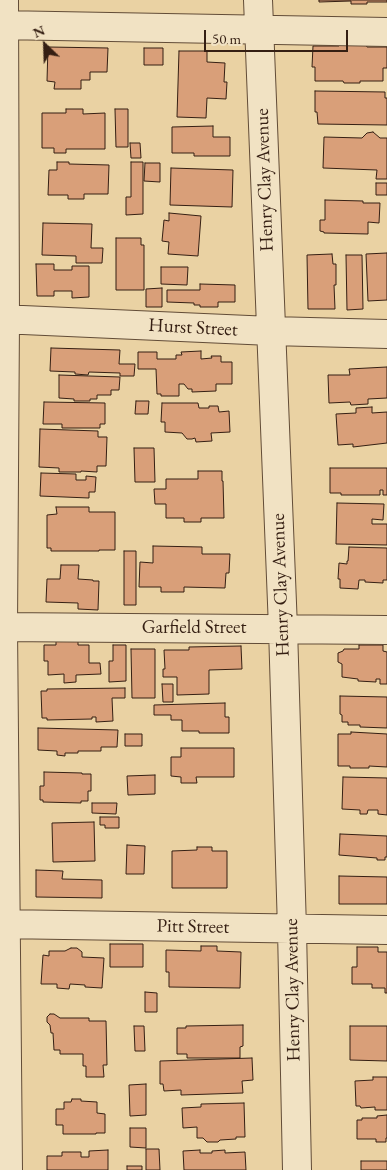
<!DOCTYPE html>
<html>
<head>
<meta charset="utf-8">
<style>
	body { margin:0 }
	#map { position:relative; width:387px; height:1170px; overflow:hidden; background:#ead2a3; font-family:"EB Garamond",serif }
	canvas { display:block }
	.north { position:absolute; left:20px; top:20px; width:50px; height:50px; -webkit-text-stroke:4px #f1e2c3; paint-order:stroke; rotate:336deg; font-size:14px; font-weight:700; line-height:20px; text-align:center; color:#351f13 }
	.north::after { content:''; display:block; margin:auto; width:18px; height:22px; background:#351f13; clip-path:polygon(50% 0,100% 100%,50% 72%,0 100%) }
	.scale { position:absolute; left:204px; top:30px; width:144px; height:22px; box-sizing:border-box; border:2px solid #351f13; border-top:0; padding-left:6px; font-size:15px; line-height:18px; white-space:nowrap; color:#351f13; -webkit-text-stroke:4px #f1e2c3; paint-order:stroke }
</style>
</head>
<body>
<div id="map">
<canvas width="387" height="1170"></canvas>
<div class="north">N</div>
<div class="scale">50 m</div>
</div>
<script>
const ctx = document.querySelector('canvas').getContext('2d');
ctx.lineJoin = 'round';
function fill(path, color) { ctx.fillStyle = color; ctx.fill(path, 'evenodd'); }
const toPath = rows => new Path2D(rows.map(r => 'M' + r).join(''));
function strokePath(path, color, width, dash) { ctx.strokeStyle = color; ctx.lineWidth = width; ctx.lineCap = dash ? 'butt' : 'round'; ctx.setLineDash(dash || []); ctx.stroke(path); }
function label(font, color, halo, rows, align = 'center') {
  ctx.font = font + ' "EB Garamond",serif'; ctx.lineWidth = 4.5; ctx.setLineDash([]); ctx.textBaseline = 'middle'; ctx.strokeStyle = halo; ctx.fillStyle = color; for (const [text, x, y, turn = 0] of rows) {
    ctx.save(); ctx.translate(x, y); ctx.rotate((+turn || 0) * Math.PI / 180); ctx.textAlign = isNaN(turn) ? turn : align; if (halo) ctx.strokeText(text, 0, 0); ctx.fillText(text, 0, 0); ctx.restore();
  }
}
const building = toPath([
	[319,0,387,0,387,2,367,2,367,4,351,4,351,1,319,2,319,0],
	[339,45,366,45,367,47,387,47,387,68,383,68,383,81,360,81,360,83,344,83,343,81,315,81,315,67,312,67,313,46,339,46,339,45],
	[48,47,108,48,107,72,90,72,90,80,81,80,81,89,54,89,55,82,47,81,48,47],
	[144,48,163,48,163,65,144,65,144,48],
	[179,51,207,51,207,62,225,63,224,82,227,82,226,99,207,98,206,118,177,117,179,51],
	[315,91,385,92,385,98,387,98,387,125,318,124,317,112,315,112,315,91],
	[66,109,83,109,83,114,105,113,105,149,66,149,66,153,54,153,54,148,42,148,42,113,66,113,66,109],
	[115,109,128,109,128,147,116,147,115,109],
	[213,126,213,137,230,137,230,156,194,156,194,153,172,153,172,127,213,126],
	[373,132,380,138,387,138,387,179,376,179,377,170,323,168,324,137,362,138,367,133,373,132],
	[130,143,140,143,141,158,131,158,130,143],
	[57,162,69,162,69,164,109,165,108,194,84,194,84,199,68,199,68,195,48,195,49,170,57,170,57,162],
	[131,162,143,162,143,214,126,215,126,197,131,197,131,162],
	[145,163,160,163,160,182,144,181,145,163],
	[171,168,233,170,232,207,170,205,171,168],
	[376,183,387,183,387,195,376,195,376,183],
	[325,200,363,201,363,203,380,203,379,223,368,222,368,234,324,233,324,232,320,231,320,220,325,220,325,200],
	[169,213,201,216,198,256,168,254,169,242,162,241,164,220,169,221,169,213],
	[43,223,92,224,91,248,103,248,102,263,76,263,76,256,42,255,43,223],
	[116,238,141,238,141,245,144,245,144,290,116,290,116,238],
	[387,253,387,300,368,301,366,254,387,253],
	[332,254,333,264,336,264,336,285,334,285,335,309,308,309,307,255,332,254],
	[346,255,362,255,363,309,347,310,346,255],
	[36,264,54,264,54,270,72,270,72,266,89,266,89,297,72,298,72,291,54,291,54,296,37,296,36,264],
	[161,267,188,267,187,285,161,284,161,267],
	[200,284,235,285,235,302,218,302,218,307,200,307,200,305,194,305,194,303,167,302,167,290,200,290,200,284],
	[162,288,162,307,146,307,146,289,162,288],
	[51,348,120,350,119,364,135,364,134,376,120,376,120,373,89,372,88,375,75,374,75,372,50,371,51,348],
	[201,351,201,359,212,358,211,356,221,356,221,362,232,362,232,384,216,384,216,391,192,392,192,389,188,389,184,384,179,384,179,396,161,396,161,394,157,394,156,369,138,369,138,352,157,352,157,359,176,359,176,355,182,355,181,352,201,351],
	[387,367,387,398,368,399,368,404,351,405,350,402,329,403,328,375,350,375,349,369,387,367],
	[59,375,120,377,119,390,111,390,111,395,97,395,97,399,90,399,90,401,74,401,74,399,59,398,59,375],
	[136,401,149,401,148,414,135,414,136,401],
	[44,402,105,403,105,424,100,424,100,428,62,428,62,424,43,424,44,402],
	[162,403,198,403,199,408,209,408,209,406,218,406,219,412,229,411,230,432,211,433,212,441,196,442,195,438,192,439,187,439,182,433,165,432,165,422,161,422,162,403],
	[372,407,372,413,387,412,387,443,353,447,353,444,338,445,336,414,356,413,356,408,372,407],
	[40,429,98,431,98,437,107,437,106,466,97,466,97,472,81,471,81,472,59,472,59,468,39,467,40,429],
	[134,448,154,448,155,482,135,482,134,448],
	[330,468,387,468,387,495,383,495,383,490,380,490,380,495,341,495,341,493,330,493,330,468],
	[198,471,222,471,222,481,223,481,224,518,201,518,201,522,184,522,184,518,166,518,166,504,155,504,154,489,166,489,166,479,198,479,198,471],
	[41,473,76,474,76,480,86,480,86,476,96,477,95,492,89,492,89,498,40,496,41,473],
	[337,503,384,504,383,520,372,519,372,524,387,524,387,545,336,544,337,503],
	[56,507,89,507,89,512,115,512,115,550,99,550,99,551,51,551,51,548,47,548,47,515,57,514,56,507],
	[153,546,202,547,202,554,230,554,229,573,226,573,225,588,184,587,184,592,161,592,161,587,139,587,140,562,153,563,153,546],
	[349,547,387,548,387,580,383,580,383,583,365,582,365,580,359,580,358,589,340,588,340,579,338,579,339,563,347,564,347,561,348,561,349,547],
	[124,551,136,551,136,605,124,605,124,551],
	[61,565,79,565,78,579,93,580,93,581,99,581,98,610,78,609,78,603,46,602,47,579,60,579,61,565],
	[56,641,78,641,78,645,89,645,89,663,100,663,101,674,76,675,76,682,64,683,64,674,48,675,48,661,44,661,44,645,56,645,56,641],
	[113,645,126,645,126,681,109,682,109,661,113,661,113,645],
	[359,645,383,645,383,651,387,652,387,684,380,684,380,679,376,679,376,682,358,681,358,679,342,677,342,664,338,662,338,653,343,651,344,649,359,649,359,645],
	[241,646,242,669,209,670,209,694,177,695,177,677,163,677,163,669,165,669,164,650,189,650,189,647,241,646],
	[131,649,155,649,155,698,132,698,131,649],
	[162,684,173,684,173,702,163,702,162,684],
	[125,688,125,698,112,698,113,721,96,722,96,717,92,717,92,719,47,720,47,718,42,718,41,691,47,691,47,689,125,688],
	[340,696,387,697,387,728,360,727,360,725,348,725,348,722,342,722,342,715,340,714,340,696],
	[225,703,225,717,229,717,229,733,199,733,199,731,182,731,182,720,171,720,171,715,154,715,154,705,225,703],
	[38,728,118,730,117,747,101,747,101,751,78,751,78,753,65,753,65,756,57,755,57,751,38,750,38,728],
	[351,732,387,734,387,767,369,766,369,768,350,768,350,766,338,766,338,734,351,734,351,732],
	[125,734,142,734,142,746,125,746,125,734],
	[181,748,234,748,234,777,196,777,197,783,181,783,181,777,171,776,171,757,181,757,181,748],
	[44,772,82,773,82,774,91,774,91,791,88,791,88,801,81,801,81,803,43,802,43,800,40,800,40,786,44,786,44,772],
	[155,775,155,794,128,795,127,776,155,775],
	[343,777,387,778,387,815,378,814,378,810,368,810,367,814,360,814,360,810,342,809,343,777],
	[92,803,117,803,116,814,92,813,92,803],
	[100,817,119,817,119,828,105,828,105,825,100,825,100,817],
	[94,822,95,861,53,862,52,823,94,822],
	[340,834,387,836,387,857,385,857,385,860,377,860,377,858,339,855,340,834],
	[127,845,145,846,144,874,126,874,127,845],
	[197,847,212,847,212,851,227,851,227,888,172,888,172,851,197,850,197,847],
	[36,870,63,871,62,879,102,880,102,898,36,897,36,870],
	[339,876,387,877,387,904,339,904,339,876],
	[110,944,143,944,143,967,110,967,110,944],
	[201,946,217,946,217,951,241,952,240,988,169,987,169,972,166,972,166,950,201,951,201,946],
	[357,947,378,947,378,952,387,952,387,993,385,993,385,988,372,988,372,984,352,984,352,967,357,967,357,947],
	[71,948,77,948,82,952,82,957,104,958,102,988,85,987,85,985,70,984,69,989,57,988,57,984,41,984,43,955,49,956,49,951,65,951,71,948],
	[145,992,157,993,157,1012,145,1012,145,992],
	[50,1014,54,1014,60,1018,89,1018,89,1021,106,1021,107,1065,103,1065,104,1077,86,1077,86,1066,83,1066,83,1054,60,1054,60,1050,54,1050,53,1033,51,1033,50,1025,47,1022,47,1017,50,1014],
	[243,1025,243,1046,240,1047,240,1058,187,1058,187,1054,177,1054,177,1028,186,1028,186,1026,243,1025],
	[134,1026,144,1026,145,1051,135,1051,134,1026],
	[350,1026,387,1026,387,1061,350,1060,350,1026],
	[252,1058,253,1080,242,1081,243,1093,181,1095,181,1090,164,1091,163,1084,160,1084,160,1061,252,1058],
	[373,1077,387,1077,387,1110,375,1110,375,1107,361,1108,360,1106,356,1106,355,1081,373,1080,373,1077],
	[146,1084,146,1115,130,1116,129,1085,146,1084],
	[72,1099,81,1099,81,1101,97,1102,97,1113,105,1114,105,1133,96,1133,96,1134,63,1134,63,1125,56,1125,56,1109,64,1109,64,1102,71,1102,72,1099],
	[244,1103,245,1137,236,1137,236,1139,220,1140,218,1142,207,1142,203,1138,197,1138,197,1127,183,1128,182,1108,201,1107,201,1104,244,1103],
	[387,1115,387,1138,386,1138,386,1142,376,1142,376,1139,357,1139,357,1120,362,1120,362,1118,377,1118,377,1116,387,1115],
	[130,1128,146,1128,146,1148,130,1147,130,1128],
	[146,1149,159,1149,160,1170,146,1170,146,1149],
	[108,1150,108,1170,47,1170,47,1156,62,1156,62,1152,81,1152,81,1157,89,1157,89,1151,108,1150],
	[200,1150,200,1153,212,1153,212,1151,225,1150,225,1153,245,1152,246,1170,184,1170,183,1151,200,1150],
	[361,1161,387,1161,387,1170,361,1170,361,1161],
	[127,1166,142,1166,142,1170,127,1170,127,1166]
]);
const minor = toPath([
	[4,0,5,319,3,627,8,1170],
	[258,0,283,628,292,929,297,1170],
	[0,25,387,32],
	[0,319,271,331,387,334],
	[0,627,387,630],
	[0,924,387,930]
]);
const streetNames = [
	["Henry Clay Avenue",265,180,-92],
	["Hurst Street",193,328,3],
	["Henry Clay Avenue",281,585,-92],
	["Garfield Street",194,628],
	["Pitt Street",193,927,1],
	["Henry Clay Avenue",293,990,-91]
];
fill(building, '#d99f79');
strokePath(building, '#351f13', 1);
strokePath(minor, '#624c37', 30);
strokePath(minor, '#f1e2c3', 28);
label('19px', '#351f13', '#f1e2c3', streetNames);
</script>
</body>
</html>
